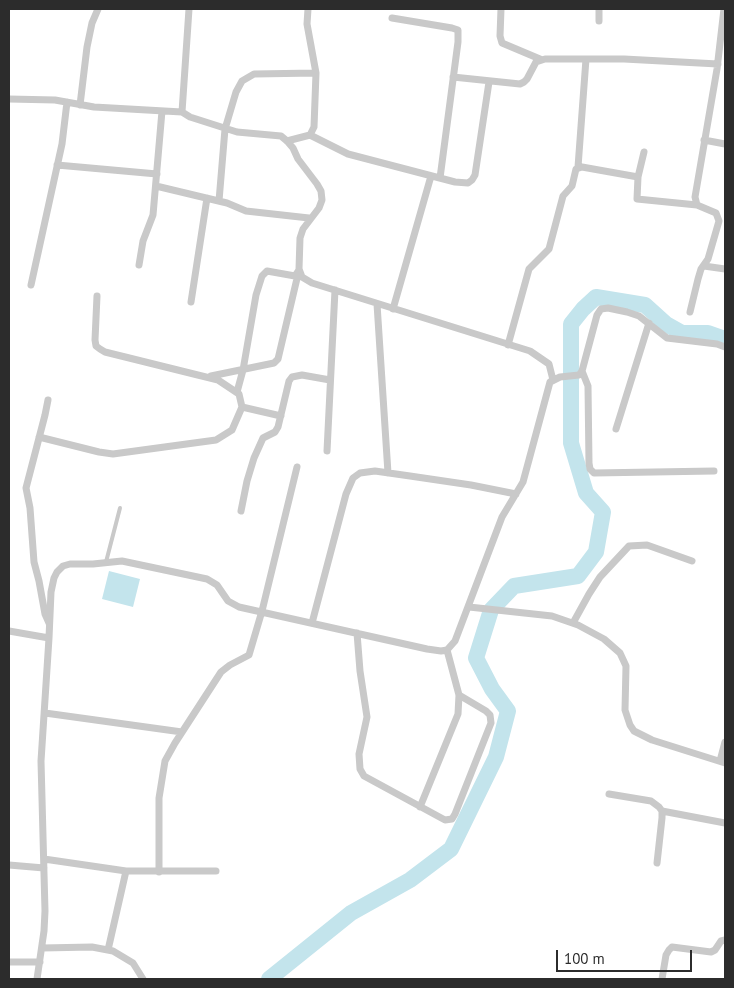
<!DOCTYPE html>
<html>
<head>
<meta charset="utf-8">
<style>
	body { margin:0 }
	#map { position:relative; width:734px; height:988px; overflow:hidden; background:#fff; font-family:"PT Sans",sans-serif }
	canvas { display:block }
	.frame { position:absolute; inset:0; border:10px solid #2c2c2c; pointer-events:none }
	.scale { position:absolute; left:556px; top:950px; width:136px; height:22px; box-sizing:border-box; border:2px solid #2c2c2c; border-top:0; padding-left:6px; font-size:15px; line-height:18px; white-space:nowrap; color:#2c2c2c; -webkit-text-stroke:4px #fff; paint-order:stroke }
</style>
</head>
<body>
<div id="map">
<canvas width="734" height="988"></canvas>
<div class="frame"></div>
<div class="scale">100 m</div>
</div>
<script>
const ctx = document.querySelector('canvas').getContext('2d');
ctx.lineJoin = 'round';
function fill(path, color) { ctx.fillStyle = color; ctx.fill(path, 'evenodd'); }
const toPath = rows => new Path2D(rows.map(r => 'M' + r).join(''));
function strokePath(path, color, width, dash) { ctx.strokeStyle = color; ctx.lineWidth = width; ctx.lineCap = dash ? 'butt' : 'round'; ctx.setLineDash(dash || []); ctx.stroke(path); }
const water = toPath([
	[109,571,140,579,133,607,102,599]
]);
const river = toPath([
	[269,979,351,913,410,880,451,849,496,757,508,711,492,689,476,658,491,610,514,586,578,576,596,552,603,512,586,493,571,443,571,324,583,309,596,297,645,305,666,324,682,333,708,333,725,339]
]);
const lane = toPath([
	[106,562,120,508]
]);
const street = toPath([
	[189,9,182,112,190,117,237,132,281,136,287,141,293,148,298,159,317,184,321,191,322,200,319,208,303,229,300,238,299,269,302,277,312,283,530,351,549,364,553,380],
	[501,9,500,36,502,43,540,59],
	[599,9,599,21],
	[392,18,452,28,458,30,458,42,440,178],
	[453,77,520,84,524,82,527,79,536,62,545,59,624,59,718,64],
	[9,99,55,100,94,107,182,112],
	[80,105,87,47,92,23,98,9],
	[310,135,348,154,455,182,468,183,472,180,475,175,489,82],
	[704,140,725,144],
	[287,141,310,135,314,127,316,73,307,24,308,9],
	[644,152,638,177,637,199,697,205],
	[57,165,157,174],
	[578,167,586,59],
	[156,186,227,203,246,211,309,218],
	[219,201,225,129,236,92,242,81,254,74,316,73],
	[139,265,143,241,153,215,162,111],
	[704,266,725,269],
	[31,285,62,144,67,102],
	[97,296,95,340,96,346,100,349,105,352,218,380,239,394,242,407,281,416],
	[191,302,207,198],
	[377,304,388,473],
	[393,309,431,176],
	[690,312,698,279,701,269,708,259,719,221,716,213,697,205,695,197,717,69,724,9],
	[508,345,529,269,549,249,563,196,572,186,576,169,582,167,638,177],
	[582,371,588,386,589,463,590,469,594,473,714,471],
	[211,376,274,363,278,359,299,270],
	[237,392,243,370,256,295,262,276,267,271,295,276,299,270],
	[48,400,45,415,26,488,30,508,34,562,39,581,45,614,49,623],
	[616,429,649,323],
	[39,437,99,452,113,454,216,440,232,430,242,407],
	[327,451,335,290],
	[241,511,247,481,254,458,263,438,275,432,278,427,289,381,292,377,302,375,330,380],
	[469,607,552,616,578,625,604,639,620,653,626,666,625,710,630,725,634,731,652,740,725,763],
	[312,623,346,494,353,478,360,473,375,471,410,476,471,485,516,494],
	[573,623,589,594,600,577,629,546,647,545,692,561],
	[9,631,49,638,41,761,45,911,44,931,37,979],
	[357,633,360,671,367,717,359,754,360,769,364,776,445,820,452,819,455,814,491,723,490,715,486,711,459,695],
	[49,638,51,592,54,578,57,572,63,566,70,564,93,564,122,561,207,579,217,585,228,601,239,607,427,649,441,651,447,650,455,641,502,517,523,482,550,382,560,377,579,375,582,371,597,315,601,309,608,308,627,312,639,316,667,338,717,344,725,347],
	[45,713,182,732],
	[720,761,725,742],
	[609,794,651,801,659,807,662,811,662,818,657,863],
	[420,807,458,714,459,695,447,650],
	[662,811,725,823],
	[44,859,126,871,216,871],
	[9,865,44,868],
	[159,872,159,798,165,761,175,743,221,672,230,665,249,655,262,611,297,467],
	[42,948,92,947,113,951,133,963,143,979],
	[108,950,126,871],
	[9,962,40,962],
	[662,979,666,955,669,950,672,947,711,952,715,950,721,941,725,940]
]);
fill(water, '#c3e4ec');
strokePath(river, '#c3e4ec', 16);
strokePath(lane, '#c9c9c9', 4);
strokePath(street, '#c9c9c9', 7);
</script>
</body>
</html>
